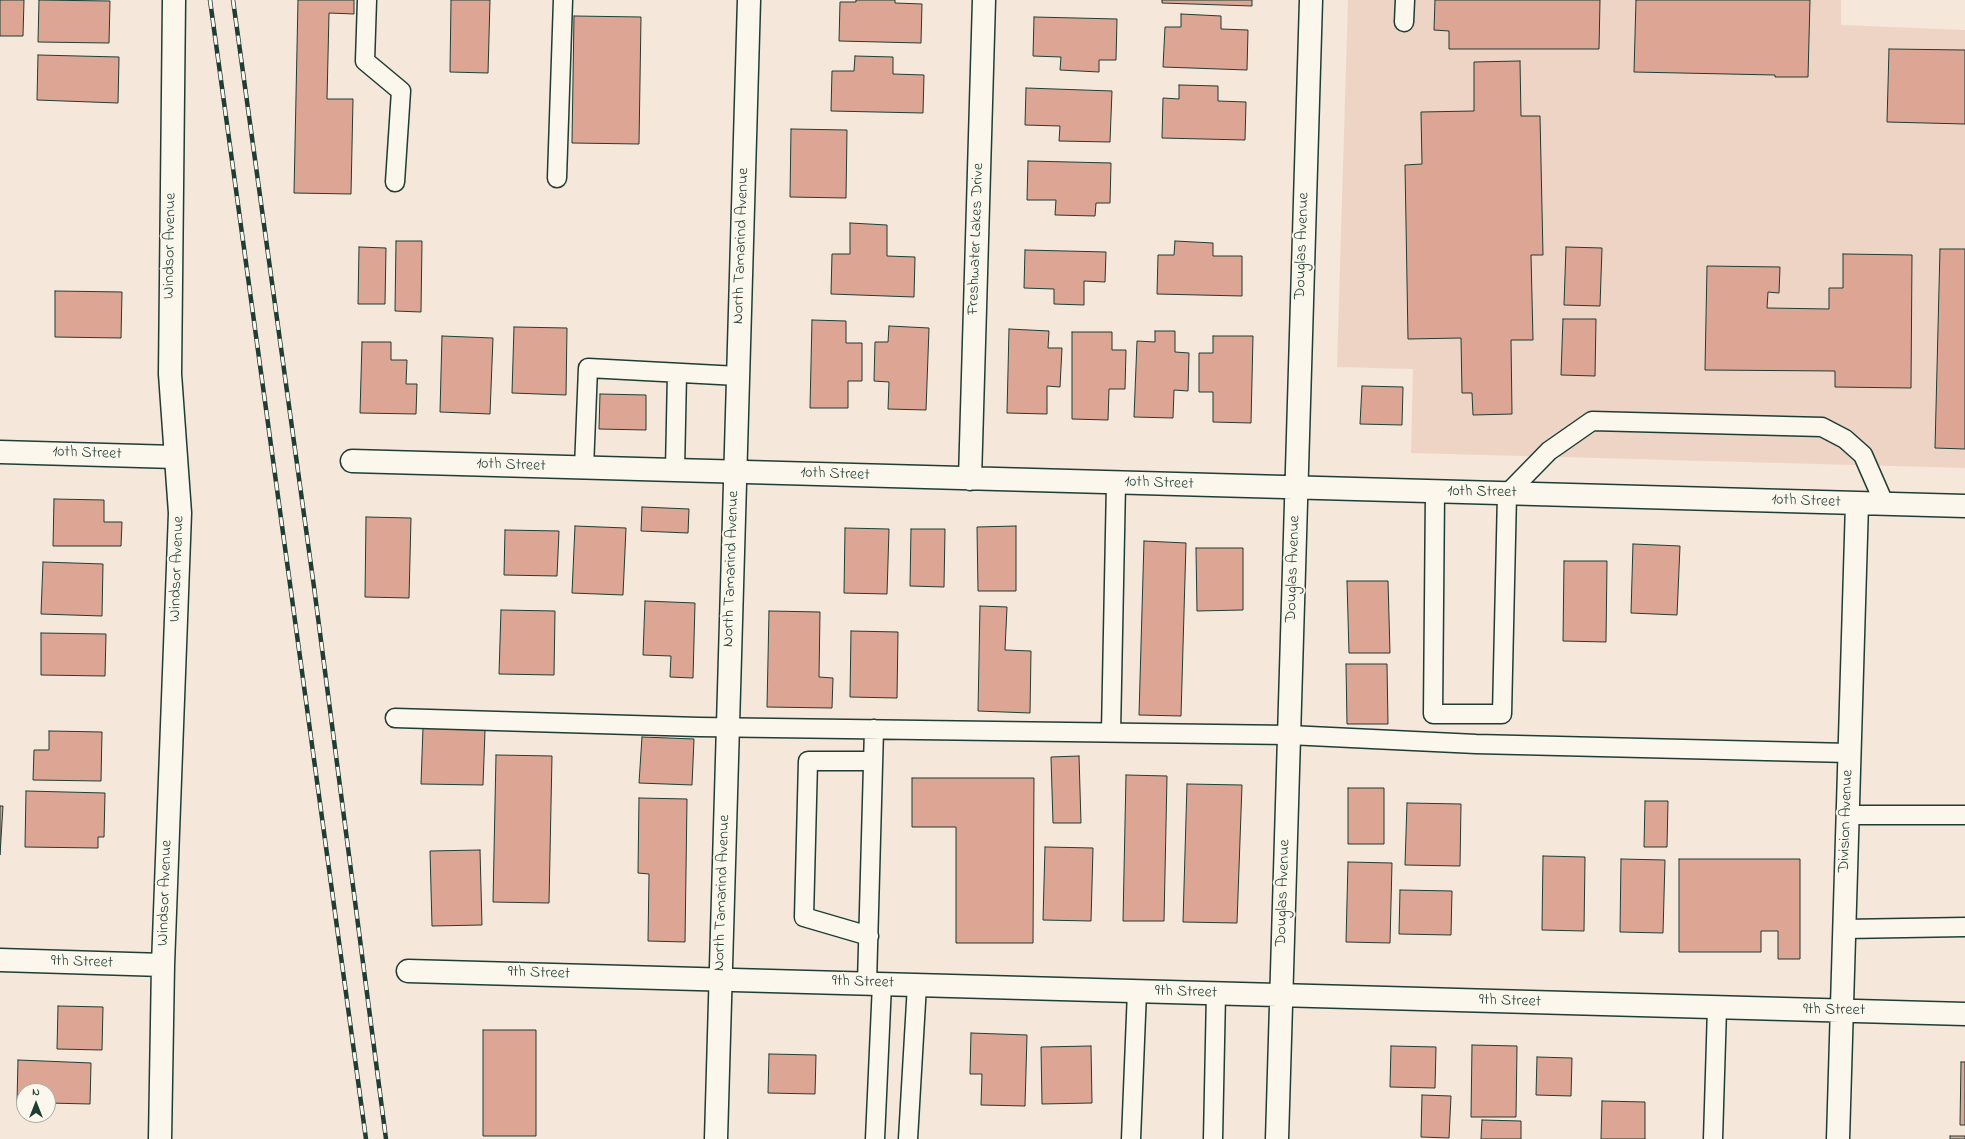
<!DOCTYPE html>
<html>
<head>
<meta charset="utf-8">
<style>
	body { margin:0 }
	#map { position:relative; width:1965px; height:1139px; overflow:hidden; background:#f5e7da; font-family:"Indie Flower",sans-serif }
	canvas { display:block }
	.north { position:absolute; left:16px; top:1083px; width:40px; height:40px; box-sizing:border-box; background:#fbf7ec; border:1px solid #a3ada2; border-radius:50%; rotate:0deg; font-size:11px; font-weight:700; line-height:16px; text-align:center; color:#1f3d34 }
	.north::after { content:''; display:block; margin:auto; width:14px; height:18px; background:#1f3d34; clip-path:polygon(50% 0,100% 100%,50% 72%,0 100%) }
</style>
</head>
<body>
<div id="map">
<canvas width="1965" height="1139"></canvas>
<div class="north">N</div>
</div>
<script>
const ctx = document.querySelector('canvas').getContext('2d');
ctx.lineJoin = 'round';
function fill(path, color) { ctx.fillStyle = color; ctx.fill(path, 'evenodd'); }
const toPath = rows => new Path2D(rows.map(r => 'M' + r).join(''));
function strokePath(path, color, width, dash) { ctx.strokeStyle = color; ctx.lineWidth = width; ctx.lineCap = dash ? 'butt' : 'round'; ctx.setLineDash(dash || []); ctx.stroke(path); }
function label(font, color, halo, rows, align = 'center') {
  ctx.font = font + ' "Indie Flower",sans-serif'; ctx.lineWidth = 4; ctx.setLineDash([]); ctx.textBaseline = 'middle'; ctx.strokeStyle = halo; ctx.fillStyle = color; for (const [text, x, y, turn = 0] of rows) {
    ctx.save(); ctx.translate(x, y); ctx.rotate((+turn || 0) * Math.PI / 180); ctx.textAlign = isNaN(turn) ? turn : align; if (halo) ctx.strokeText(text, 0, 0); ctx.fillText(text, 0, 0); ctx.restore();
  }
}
const built = toPath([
	[1348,0,1841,0,1841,25,1965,30,1965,468,1411,453,1413,369,1337,367]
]);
const building = toPath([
	[0,0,24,0,23,36,0,36,0,0],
	[39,0,110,1,109,43,38,42,39,0],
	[298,0,354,0,354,14,329,13,327,99,353,99,351,194,294,193,298,0],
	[451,0,490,0,488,73,450,72,451,0],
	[856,0,895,0,895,3,922,4,921,43,839,41,840,2,856,2,856,0],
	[1162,0,1252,0,1252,6,1162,3,1162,0],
	[1435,0,1600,0,1599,49,1449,49,1449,31,1434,30,1435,0],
	[1636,0,1810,0,1808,77,1775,77,1775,75,1634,72,1636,0],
	[1181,14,1221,16,1221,29,1248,30,1247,70,1163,67,1165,27,1181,27,1181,14],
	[574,16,641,17,639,144,572,143,574,16],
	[1034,17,1117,19,1116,60,1099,60,1099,72,1060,70,1061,57,1033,56,1034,17],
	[1889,49,1965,50,1965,124,1887,122,1889,49],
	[38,55,119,57,118,103,37,100,38,55],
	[855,56,893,57,893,74,924,75,923,113,831,111,832,71,854,71,855,56],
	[1520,61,1521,116,1540,116,1543,255,1531,255,1533,340,1511,340,1512,414,1473,415,1472,393,1462,393,1461,338,1408,339,1405,165,1422,164,1421,112,1474,111,1474,62,1520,61],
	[1179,85,1218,86,1218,101,1246,102,1245,140,1162,138,1163,98,1179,99,1179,85],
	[1026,88,1112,91,1110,142,1059,141,1060,126,1025,125,1026,88],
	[791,129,847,130,846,198,790,197,791,129],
	[1028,161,1111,163,1110,203,1096,203,1095,216,1055,215,1056,200,1027,200,1028,161],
	[850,223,887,225,887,256,915,257,914,297,831,294,832,254,850,254,850,223],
	[396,241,422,241,421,312,395,311,396,241],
	[1175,241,1213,243,1213,256,1242,256,1242,296,1157,294,1158,255,1174,255,1175,241],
	[359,247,386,248,385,304,358,304,359,247],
	[1566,247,1602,248,1600,306,1564,305,1566,247],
	[1940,249,1965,249,1965,449,1935,448,1940,249],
	[1025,250,1106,252,1105,282,1084,281,1084,305,1054,304,1054,289,1024,288,1025,250],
	[1843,254,1912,255,1911,388,1835,387,1835,371,1705,370,1707,266,1780,267,1779,293,1768,292,1767,308,1829,309,1829,288,1843,288,1843,254],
	[55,291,122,292,121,338,55,337,55,291],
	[1563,319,1596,319,1595,376,1561,375,1563,319],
	[812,320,846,321,846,343,862,343,862,381,848,381,848,408,810,408,812,320],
	[889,326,929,328,926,410,888,409,889,382,874,381,875,342,888,342,889,326],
	[514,327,567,328,566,395,512,393,514,327],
	[1009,329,1049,331,1048,348,1062,348,1060,387,1047,386,1047,414,1007,413,1009,329],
	[1155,331,1175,331,1175,352,1189,353,1188,391,1174,390,1173,418,1134,417,1137,341,1155,342,1155,331],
	[1072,332,1112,332,1112,350,1126,350,1125,389,1109,389,1108,420,1072,419,1072,332],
	[442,336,493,338,490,414,440,412,442,336],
	[1213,336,1253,336,1251,423,1213,422,1213,392,1199,392,1199,353,1213,353,1213,336],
	[362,342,391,342,391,360,407,360,406,384,417,384,416,414,360,413,362,342],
	[1362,386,1403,387,1402,425,1360,424,1362,386],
	[600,394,646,395,646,430,599,429,600,394],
	[54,499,104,500,104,522,122,522,121,546,53,546,54,499],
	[642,507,689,509,688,533,641,531,642,507],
	[366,517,411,518,409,598,365,597,366,517],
	[575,526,626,528,623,595,572,593,575,526],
	[1016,526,1016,591,978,591,977,527,1016,526],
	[845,528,889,529,887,594,844,593,845,528],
	[911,529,945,529,944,587,910,586,911,529],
	[505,530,559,531,557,576,504,575,505,530],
	[1144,541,1186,543,1181,716,1139,715,1144,541],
	[1633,544,1680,546,1677,615,1631,613,1633,544],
	[1196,548,1243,548,1243,610,1197,611,1196,548],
	[1564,561,1607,561,1606,642,1563,641,1564,561],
	[43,562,103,564,102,616,41,614,43,562],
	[1347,581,1388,581,1390,653,1349,653,1347,581],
	[645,601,695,603,693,678,670,677,671,656,643,655,645,601],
	[980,606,1007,607,1005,650,1031,651,1030,713,978,711,980,606],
	[501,610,555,611,554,675,499,674,501,610],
	[769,611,820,612,819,677,833,678,832,708,767,707,769,611],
	[851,631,898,632,897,698,850,697,851,631],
	[41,633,106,634,105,676,41,675,41,633],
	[1346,664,1387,664,1388,724,1347,724,1346,664],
	[423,728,485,730,483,785,421,784,423,728],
	[49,731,102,732,101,781,33,780,34,750,49,750,49,731],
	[642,737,694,739,692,785,639,783,642,737],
	[496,755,552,756,549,903,493,902,496,755],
	[1079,756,1081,823,1053,823,1051,757,1079,756],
	[1126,775,1167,776,1164,921,1123,921,1126,775],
	[912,778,1034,778,1033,943,956,943,956,827,912,827,912,778],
	[1187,784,1242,785,1237,923,1183,922,1187,784],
	[1348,788,1384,788,1384,844,1348,844,1348,788],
	[26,791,105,793,104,837,98,837,98,848,25,847,26,791],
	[639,798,687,799,685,942,648,941,649,874,638,873,639,798],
	[1645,801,1668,801,1667,847,1644,847,1645,801],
	[1407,803,1461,804,1460,866,1405,865,1407,803],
	[0,806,3,806,0,855,0,806],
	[1045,847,1093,848,1091,921,1043,920,1045,847],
	[480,850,482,925,432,926,430,851,480,850],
	[1543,856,1585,857,1584,931,1542,930,1543,856],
	[1621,859,1665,860,1663,933,1620,932,1621,859],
	[1679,859,1800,859,1800,959,1778,959,1778,931,1761,931,1761,952,1679,952,1679,859],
	[1348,862,1392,863,1390,943,1346,942,1348,862],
	[1400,890,1452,891,1451,935,1399,934,1400,890],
	[58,1006,103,1007,102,1050,57,1049,58,1006],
	[483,1030,536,1030,536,1136,483,1136,483,1030],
	[971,1033,1027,1035,1025,1106,981,1105,982,1074,970,1074,971,1033],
	[1472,1045,1517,1046,1516,1117,1471,1117,1472,1045],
	[1091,1046,1092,1103,1042,1104,1041,1047,1091,1046],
	[1391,1046,1436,1047,1435,1088,1390,1087,1391,1046],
	[769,1054,816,1055,815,1094,768,1093,769,1054],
	[1537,1057,1572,1058,1571,1096,1536,1095,1537,1057],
	[18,1060,91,1063,90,1104,48,1103,48,1091,24,1091,24,1102,17,1102,18,1060],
	[1961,1062,1965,1062,1965,1125,1960,1125,1961,1062],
	[1422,1095,1451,1096,1449,1138,1421,1137,1422,1095],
	[1602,1101,1645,1102,1645,1139,1601,1139,1602,1101],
	[1482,1120,1521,1121,1521,1139,1481,1139,1482,1120],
	[1950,1136,1965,1136,1965,1139,1950,1139,1950,1136]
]);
const service = toPath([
	[367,0,365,61,401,91,395,182],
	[1404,22,1405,0],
	[557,178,563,0],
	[584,468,588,368,738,376],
	[675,470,677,373],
	[1435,492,1433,714,1502,714,1507,494,1549,451,1592,421,1822,427,1845,439,1863,455,1884,503],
	[395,718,699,727,1289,735,1476,744,1849,753],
	[1111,732,1116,483],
	[1847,815,1965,815],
	[1844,929,1965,927],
	[869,936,804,917,808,761,873,761],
	[867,983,874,729],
	[875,1139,882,984],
	[908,1139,917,985],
	[1131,1139,1137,991],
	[1213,1139,1216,993],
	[1713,1139,1717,1008]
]);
const minor = toPath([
	[0,452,175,457],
	[352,461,1965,506],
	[970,479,984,0],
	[0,960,163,965],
	[408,971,1965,1014],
	[160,1139,163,965,180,513,170,374,174,0],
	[1277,1139,1311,0],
	[1838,1139,1857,503]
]);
const tertiary = toPath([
	[716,1139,749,0]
]);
const rail = toPath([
	[210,0,366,1139],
	[233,0,314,587,386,1139]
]);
const streetNames = [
	["Freshwater Lakes Drive",977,239,-88],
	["Windsor Avenue",171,246,-89],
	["North Tamarind Avenue",742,246,-88],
	["Douglas Avenue",1303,246,-88],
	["10th Street",87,454,2],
	["10th Street",511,466,2],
	["10th Street",835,475,2],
	["10th Street",1159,484,2],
	["10th Street",1482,493,1],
	["10th Street",1806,502,2],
	["Windsor Avenue",178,569,-88],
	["North Tamarind Avenue",732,569,-88],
	["Douglas Avenue",1294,569,-88],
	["Division Avenue",1847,821,-88],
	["Windsor Avenue",166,893,-88],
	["North Tamarind Avenue",723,893,-88],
	["Douglas Avenue",1284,893,-88],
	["9th Street",82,963,2],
	["9th Street",539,974,2],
	["9th Street",863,983,2],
	["9th Street",1186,993,2],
	["9th Street",1510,1002,2],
	["9th Street",1834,1011,1]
];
fill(built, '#eed4c5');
fill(building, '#dda694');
strokePath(building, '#1f3d34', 1);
strokePath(service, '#1f3d34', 21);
strokePath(minor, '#1f3d34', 25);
strokePath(tertiary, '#1f3d34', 25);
strokePath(service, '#fbf7ec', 18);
strokePath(minor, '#fbf7ec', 22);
strokePath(tertiary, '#fbf7ec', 22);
strokePath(rail, '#1f3d34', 4.5);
strokePath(rail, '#fbf7ec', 3, [9]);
label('16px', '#1f3d34', '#fbf7ec', streetNames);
</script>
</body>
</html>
